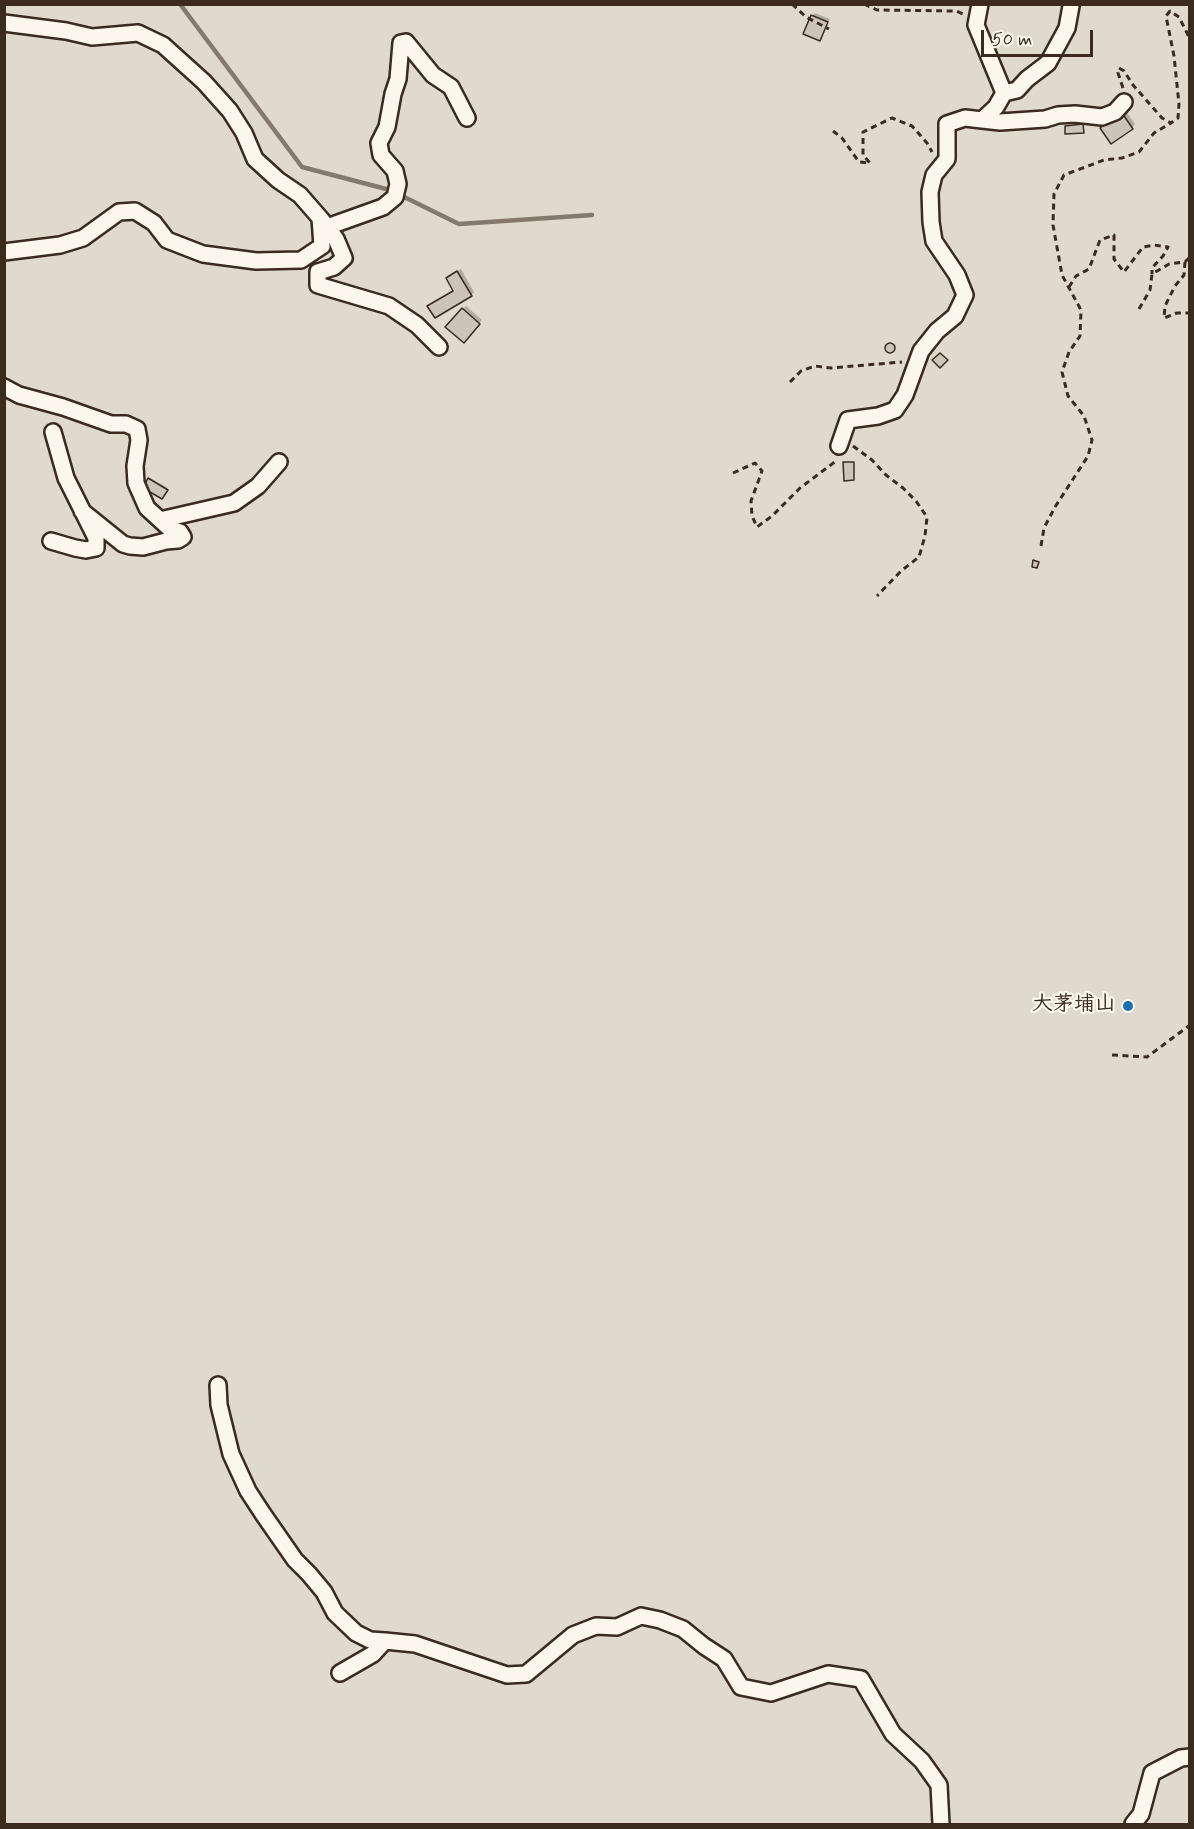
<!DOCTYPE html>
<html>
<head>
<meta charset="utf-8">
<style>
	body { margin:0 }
	#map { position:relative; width:1194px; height:1829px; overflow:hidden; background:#fbf7ec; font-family:Mynerve,sans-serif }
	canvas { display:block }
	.frame { position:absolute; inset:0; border:6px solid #3b2a1e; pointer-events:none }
	.scale { position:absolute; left:981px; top:30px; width:112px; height:27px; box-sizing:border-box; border:3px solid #3b2a1e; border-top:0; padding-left:8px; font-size:18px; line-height:21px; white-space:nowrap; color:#3b2a1e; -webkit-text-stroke:4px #fbf7ec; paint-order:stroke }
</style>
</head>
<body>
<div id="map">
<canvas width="1194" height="1829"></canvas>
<div class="frame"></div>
<div class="scale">50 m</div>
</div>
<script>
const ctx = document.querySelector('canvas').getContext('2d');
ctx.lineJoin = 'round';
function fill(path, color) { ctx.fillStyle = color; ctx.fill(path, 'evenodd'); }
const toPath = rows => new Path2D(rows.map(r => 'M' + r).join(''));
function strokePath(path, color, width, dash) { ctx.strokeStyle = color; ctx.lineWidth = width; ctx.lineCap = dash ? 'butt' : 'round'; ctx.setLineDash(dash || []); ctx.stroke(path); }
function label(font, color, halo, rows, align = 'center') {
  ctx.font = font + ' Mynerve,"LXGW WenKai TC",sans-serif'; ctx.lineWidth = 4.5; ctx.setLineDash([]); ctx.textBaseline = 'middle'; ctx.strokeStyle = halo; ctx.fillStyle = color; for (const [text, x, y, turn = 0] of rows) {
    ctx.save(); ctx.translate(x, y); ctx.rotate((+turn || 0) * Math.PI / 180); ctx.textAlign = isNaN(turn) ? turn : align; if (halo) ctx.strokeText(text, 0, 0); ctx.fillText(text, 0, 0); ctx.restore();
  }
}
const green = toPath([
	[5,5,1189,5,1189,1824,5,1824]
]);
const shadow = toPath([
	[815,13,830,19,819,39,812,16],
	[1126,111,1135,124,1132,128,1102,128],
	[461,269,474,292,471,295,429,306,454,290,451,275],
	[466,306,482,320,467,338,447,327],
	'887 347a4 4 0 1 1 8 0a4 4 0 1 1-8 0Z',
	[150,478,168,488,163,496,149,479]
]);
const stream = toPath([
	[180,4,302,167,390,190,459,224,592,215]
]);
const building = toPath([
	[811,15,828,22,820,41,803,34,811,15],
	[1122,113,1133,129,1111,144,1100,128,1122,113],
	[1083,124,1084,133,1065,134,1065,126,1083,124],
	[457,271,472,296,435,318,427,306,453,291,446,278,457,271],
	[462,308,480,324,464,343,445,327,462,308],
	'885 348a5 5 0 1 1 10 0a5 5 0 1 1-10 0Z',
	[940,353,948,360,940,368,932,360,940,353],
	[843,462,854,462,854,480,844,481,843,462],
	[148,478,168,490,162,499,143,488,148,478],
	[1033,560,1039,562,1037,568,1032,567,1033,560]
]);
const path = toPath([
	[792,4,806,17,829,29],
	[864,4,877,10,956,11,965,15],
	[1123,88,1118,73,1119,68,1124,71,1133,85,1162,118,1171,123,1178,118,1179,104,1174,56,1166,16,1170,11,1179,17,1190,39],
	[833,131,842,138,859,162,870,163,863,155,863,132,892,118,912,126,927,143,932,152],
	[1185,262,1184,275,1175,286,1165,306,1164,318,1177,313,1190,313],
	[1069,287,1076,276,1089,269,1100,240,1114,235,1114,259,1124,272,1143,247,1154,245,1168,247,1163,256,1152,268,1152,274],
	[1139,309,1150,290,1152,274,1169,264,1185,262,1190,257],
	[1190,318,1190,322],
	[790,382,801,371,815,366,831,368,902,362],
	[853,446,872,460,886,475,903,488,916,501,927,517,925,536,919,557,901,571,877,596],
	[733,473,755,463,762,471,751,501,752,516,757,527,772,516,800,488,836,461],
	[1041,546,1044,528,1055,507,1088,456,1092,440,1084,416,1068,396,1062,372,1069,352,1080,336,1081,310,1062,275,1053,225,1054,194,1064,175,1104,160,1122,158,1139,152,1154,133,1171,123],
	[1112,1055,1147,1057,1190,1025]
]);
const minor = toPath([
	[4,23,66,31,92,37,138,33,163,45,204,82,230,111,244,133,255,159,278,180,300,195,320,218,322,246,301,260,256,261,203,254,167,240,154,223,135,211,119,212,83,238,60,245,4,252],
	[1004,93,1017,90,1027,79,1048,63,1067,28,1071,6],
	[982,120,1000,122,1045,119,1058,115,1075,114,1102,117,1115,112,1124,102],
	[321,219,336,239,344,258,334,267,318,272,318,285,389,306,417,325,439,347],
	[327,227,383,207,395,197,398,184,395,171,381,155,379,143,387,127,393,94,398,79,401,43,406,42,433,75,451,87,467,118],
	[4,387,19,395,63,407,111,424,126,424,137,429,139,440,135,466,136,483,147,508,170,529,180,532,183,537,178,540,166,541,143,547,130,546,123,544,82,511],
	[839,446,848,420,878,416,895,410,905,395,921,351,937,331,955,316,965,295,957,275,934,241,931,222,930,192,934,175,947,159,947,124,965,118,982,120,996,107,1004,93,976,25,980,4],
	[160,520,234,503,258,486,279,462],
	[51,541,75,548,86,550,96,548,96,538,66,478,53,432],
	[218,1385,219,1405,231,1454,248,1491,263,1514,295,1560,309,1574,324,1592,335,1613,356,1633,370,1640,385,1641],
	[340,1673,373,1654,385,1641,415,1644,507,1675,526,1674,573,1635,596,1626,617,1627,641,1616,660,1620,683,1629,704,1646,724,1659,741,1687,771,1693,828,1674,861,1679,893,1734,922,1761,939,1785,941,1824],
	[1133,1824,1141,1814,1152,1773,1181,1758,1190,1757]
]);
const markers = [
	[1128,1006,6,"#1f6fb2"]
];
const poiNames = [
	["大茅埔山",1116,1006]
];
fill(green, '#dfd9ce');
fill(shadow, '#0003');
strokePath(stream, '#85796d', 4.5);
fill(building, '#ccc4b9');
strokePath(building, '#3b2a1e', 1.5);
strokePath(minor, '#3b2a1e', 20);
strokePath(path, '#3b2a1e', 3, [6, 4.5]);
strokePath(minor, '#fbf7ec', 15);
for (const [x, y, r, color] of markers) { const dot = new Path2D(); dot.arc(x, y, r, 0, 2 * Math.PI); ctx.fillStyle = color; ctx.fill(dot); strokePath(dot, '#fbf7ec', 2); }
label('21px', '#3b2a1e', '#fbf7ec', poiNames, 'right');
</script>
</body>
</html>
